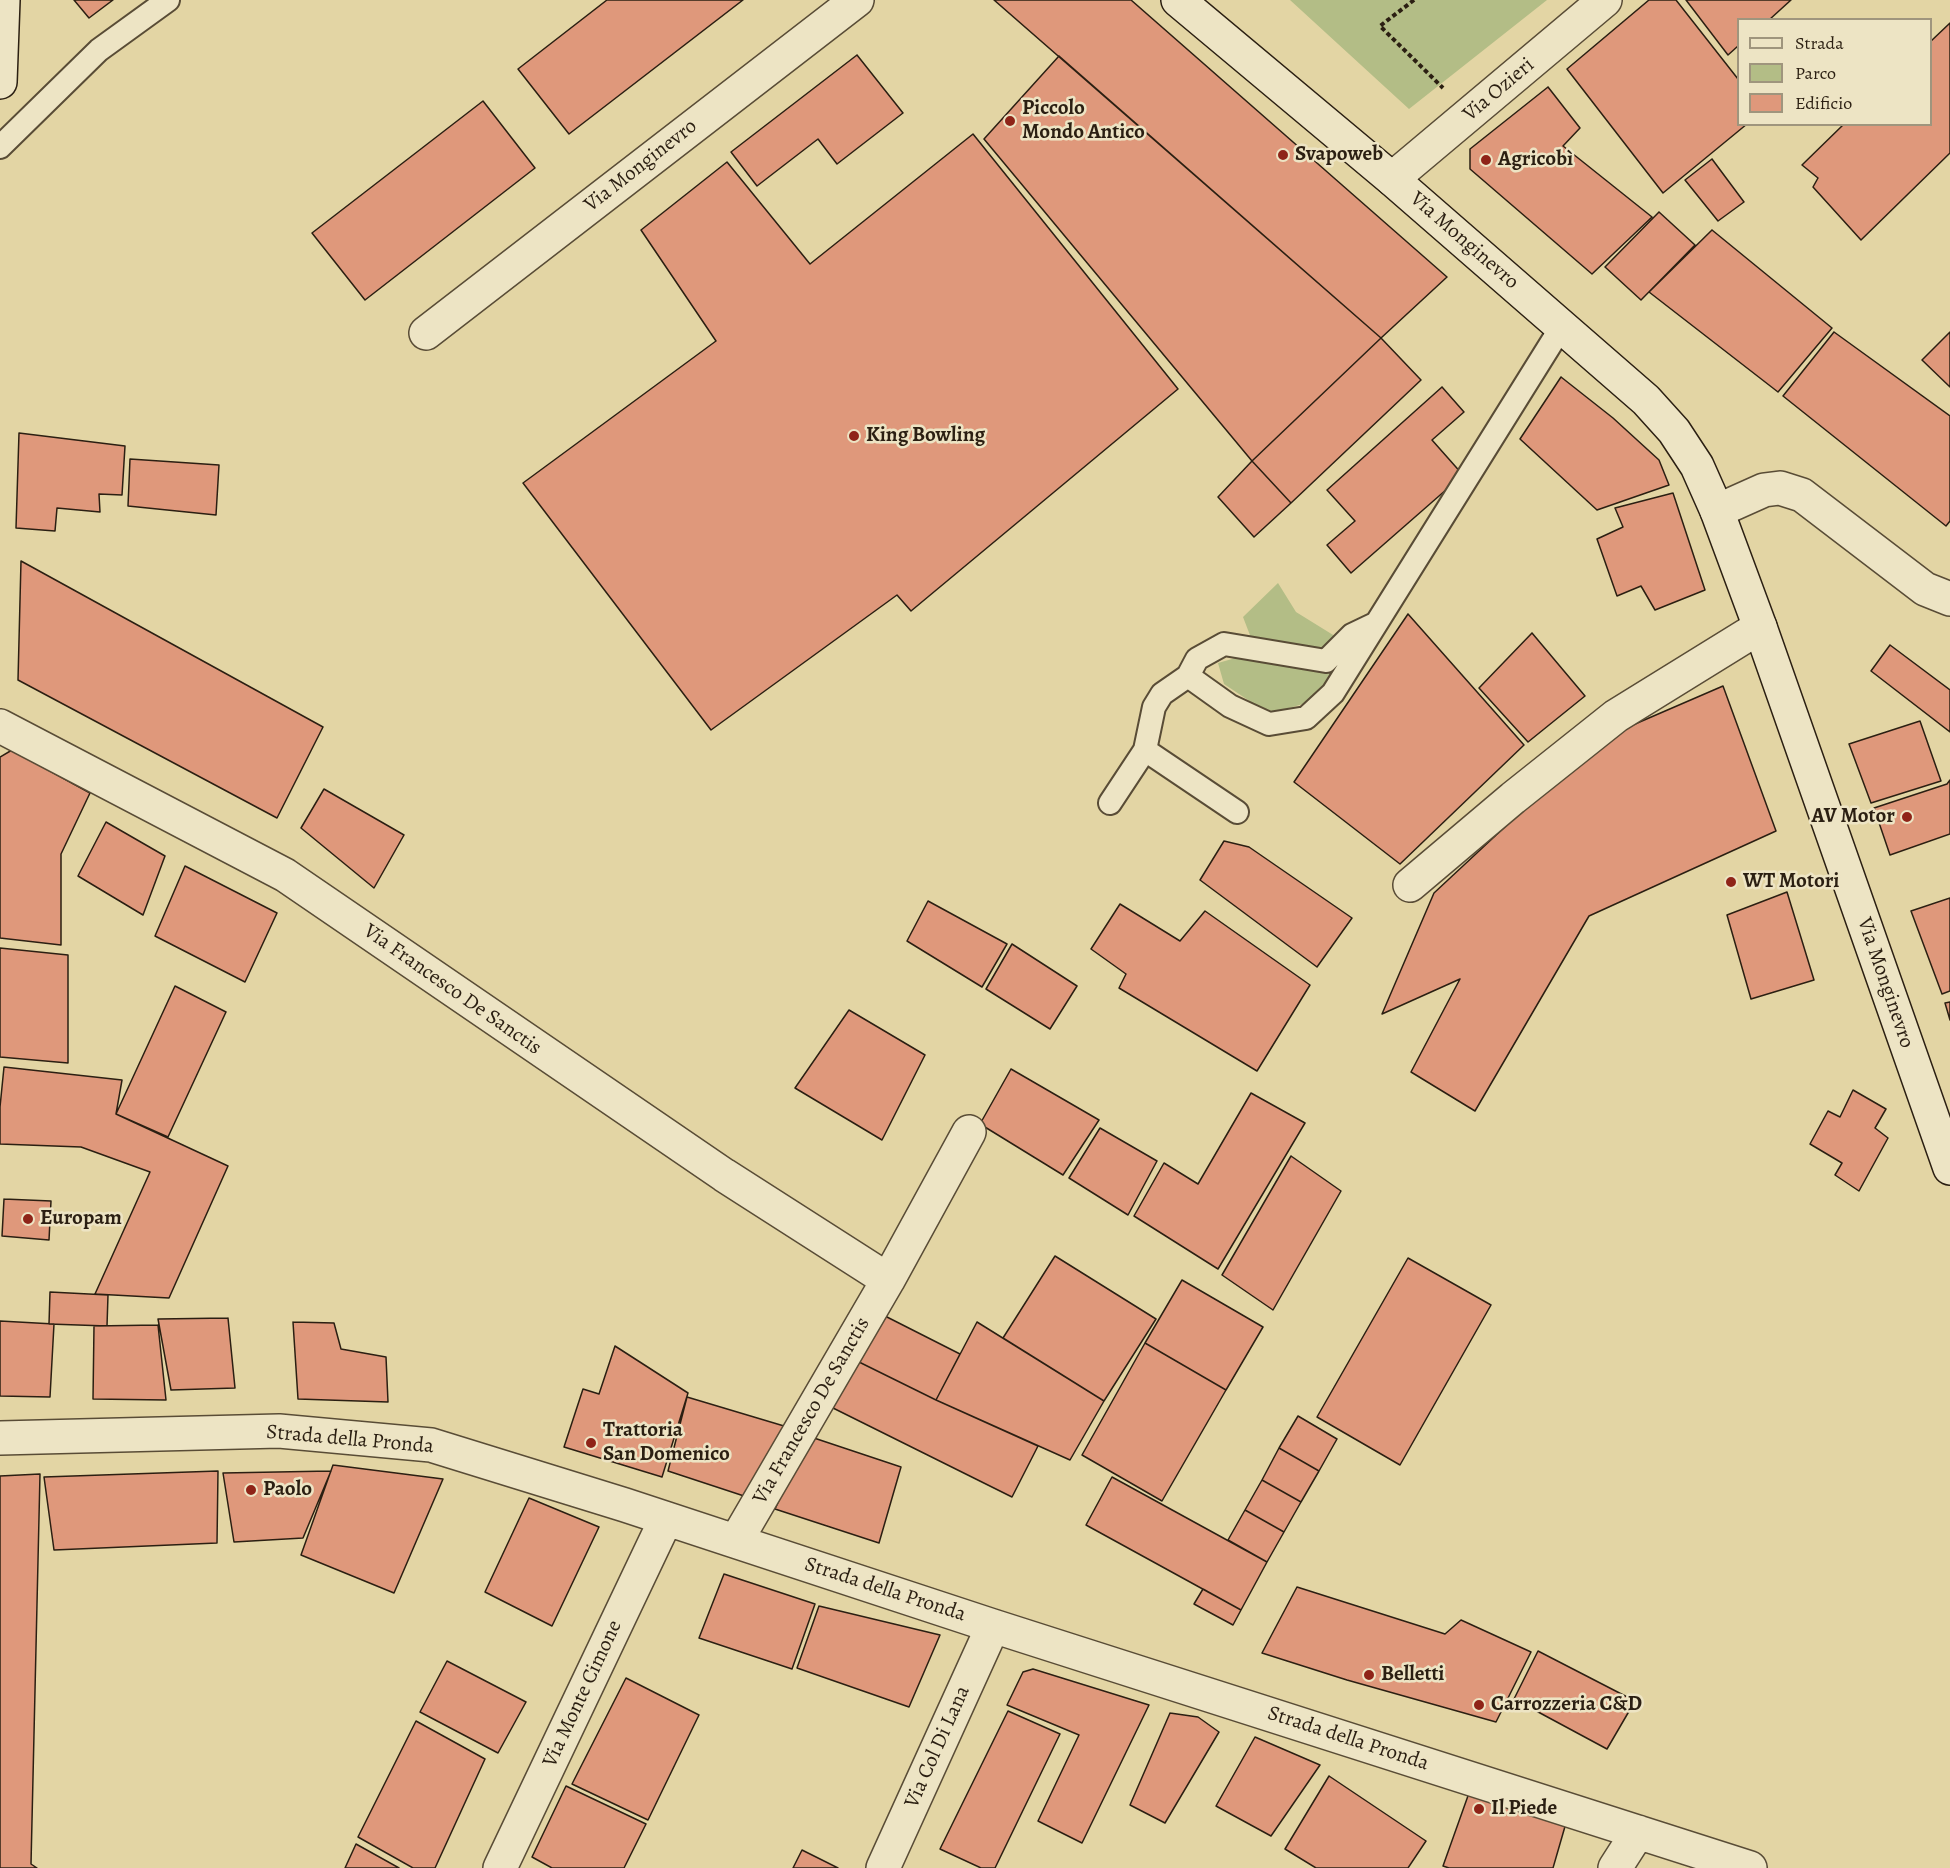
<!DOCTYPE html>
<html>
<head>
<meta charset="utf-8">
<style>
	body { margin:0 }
	#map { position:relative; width:1950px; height:1868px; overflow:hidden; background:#e3d5a4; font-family:Alegreya,serif }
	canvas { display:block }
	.legend { position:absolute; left:1737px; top:18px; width:195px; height:108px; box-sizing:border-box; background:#ede4c4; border:2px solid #9f957d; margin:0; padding:8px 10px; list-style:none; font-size:18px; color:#2b1f12 }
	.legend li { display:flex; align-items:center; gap:12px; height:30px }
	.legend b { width:30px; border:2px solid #9f957d }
</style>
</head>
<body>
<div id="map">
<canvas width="1950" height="1868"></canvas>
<ul class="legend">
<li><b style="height:8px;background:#ede4c4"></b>Strada</li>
<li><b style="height:16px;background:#b3bd86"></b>Parco</li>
<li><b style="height:16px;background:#df987b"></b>Edificio</li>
</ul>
</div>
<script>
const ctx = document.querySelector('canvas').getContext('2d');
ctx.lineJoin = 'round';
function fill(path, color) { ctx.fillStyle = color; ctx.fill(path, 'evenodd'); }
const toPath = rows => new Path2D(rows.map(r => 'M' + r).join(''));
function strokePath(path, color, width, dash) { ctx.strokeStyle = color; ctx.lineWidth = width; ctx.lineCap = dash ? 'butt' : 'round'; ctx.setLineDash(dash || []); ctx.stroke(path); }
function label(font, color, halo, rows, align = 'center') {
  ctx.font = font + ' Alegreya,serif'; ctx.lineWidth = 5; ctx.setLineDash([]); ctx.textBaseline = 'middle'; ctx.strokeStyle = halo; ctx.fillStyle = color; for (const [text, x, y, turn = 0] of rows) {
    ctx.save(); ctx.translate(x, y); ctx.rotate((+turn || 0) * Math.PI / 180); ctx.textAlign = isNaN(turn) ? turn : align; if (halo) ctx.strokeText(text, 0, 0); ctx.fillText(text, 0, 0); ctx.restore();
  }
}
const green = toPath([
	[1290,0,1547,0,1409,109],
	[1278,583,1296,612,1338,638,1314,654,1253,643,1243,617],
	[1239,657,1334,673,1310,702,1275,712,1257,706,1224,684,1218,663]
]);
const building = toPath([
	[74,0,113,0,89,18,74,0],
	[607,0,743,0,569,134,518,69,607,0],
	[994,0,1131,0,1447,277,1381,338,994,0],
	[1649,0,1676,0,1738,79,1738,124,1747,124,1663,193,1567,69,1649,0],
	[1686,0,1791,0,1769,20,1738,20,1738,46,1728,55,1686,0],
	[1950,23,1950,153,1861,240,1813,187,1818,178,1802,165,1844,124,1930,124,1930,42,1950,23],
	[857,55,903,113,837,164,818,139,757,186,731,152,857,55],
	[1059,56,1381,338,1252,461,984,139,1059,56],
	[1548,87,1580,128,1563,146,1652,217,1592,274,1470,169,1470,149,1548,87],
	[483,101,535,168,365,300,312,233,483,101],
	[973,134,1178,389,911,611,897,595,711,730,523,483,716,341,641,230,727,162,810,264,973,134],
	[1712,159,1744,202,1718,221,1685,180,1712,159],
	[1659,212,1695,245,1641,300,1605,267,1659,212],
	[1712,230,1832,328,1778,392,1649,292,1712,230],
	[1834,332,1950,416,1950,521,1946,526,1783,396,1834,332],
	[1950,332,1950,387,1922,360,1950,332],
	[1381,338,1421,380,1291,503,1252,461,1381,338],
	[1561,377,1613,418,1659,460,1669,485,1597,510,1520,439,1561,377],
	[1442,387,1464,412,1432,440,1463,475,1351,573,1327,545,1355,521,1327,490,1442,387],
	[19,433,125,446,122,495,99,494,100,512,57,508,55,531,16,528,19,433],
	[130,459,219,465,216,515,128,506,130,459],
	[1252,461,1291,503,1254,537,1218,497,1252,461],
	[1673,493,1705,590,1655,610,1641,586,1617,596,1597,539,1623,527,1615,508,1673,493],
	[21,561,323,727,277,818,18,680,21,561],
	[1408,614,1524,745,1400,864,1294,782,1408,614],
	[1532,633,1585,696,1528,742,1479,688,1532,633],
	[1890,645,1950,690,1950,732,1871,671,1890,645],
	[1723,686,1776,831,1589,916,1475,1111,1411,1072,1460,979,1382,1014,1434,893,1598,740,1723,686],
	[1920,721,1941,781,1871,803,1849,744,1920,721],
	[12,750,90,793,61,854,61,945,0,938,0,757,12,750],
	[1950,780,1950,834,1890,855,1874,808,1947,784,1950,780],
	[324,789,404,835,374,888,301,828,324,789],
	[106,822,165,856,143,915,78,876,106,822],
	[1224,841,1249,847,1352,918,1317,967,1200,880,1224,841],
	[185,866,277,913,245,982,155,936,185,866],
	[1787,892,1814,980,1751,999,1727,915,1787,892],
	[1950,898,1950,991,1942,994,1911,911,1950,898],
	[928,901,1007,944,982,987,907,941,928,901],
	[1120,904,1180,941,1205,911,1310,985,1257,1071,1119,988,1126,974,1091,949,1120,904],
	[1012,944,1077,986,1050,1029,986,989,1012,944],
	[0,948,68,955,68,1063,0,1057,0,948],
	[175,986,226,1012,168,1137,116,1114,175,986],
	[1950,1002,1950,1020,1945,1003,1950,1002],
	[849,1010,925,1055,882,1140,795,1088,849,1010],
	[4,1067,122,1080,116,1114,228,1166,169,1298,95,1294,150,1172,81,1147,0,1144,0,1107,4,1067],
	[1011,1069,1099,1120,1063,1175,980,1124,1011,1069],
	[1853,1090,1886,1109,1875,1128,1888,1138,1859,1191,1835,1175,1842,1163,1810,1144,1828,1111,1840,1117,1853,1090],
	[1251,1093,1305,1123,1218,1269,1134,1216,1164,1163,1198,1184,1251,1093],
	[1100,1128,1157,1161,1128,1215,1069,1178,1100,1128],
	[1291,1156,1341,1191,1273,1310,1222,1275,1291,1156],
	[4,1199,51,1201,49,1240,2,1236,4,1199],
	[1055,1256,1156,1319,1104,1401,1003,1338,1055,1256],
	[1408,1258,1491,1305,1400,1465,1317,1417,1408,1258],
	[1182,1280,1263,1327,1226,1390,1145,1343,1182,1280],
	[50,1292,108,1295,107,1326,49,1324,50,1292],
	[883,1315,960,1354,936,1400,857,1361,883,1315],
	[228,1318,235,1388,171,1390,158,1319,228,1318],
	[0,1321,54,1324,50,1397,0,1396,0,1321],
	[293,1322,334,1323,341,1349,386,1357,388,1402,298,1399,293,1322],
	[977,1322,1104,1401,1070,1460,936,1400,977,1322],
	[158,1325,166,1400,93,1399,94,1326,158,1325],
	[1145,1343,1226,1390,1162,1501,1082,1455,1145,1343],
	[615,1346,688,1393,662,1477,564,1447,583,1389,599,1394,615,1346],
	[857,1361,936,1400,1038,1446,1012,1497,831,1407,857,1361],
	[687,1397,784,1426,744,1496,668,1471,687,1397],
	[1298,1416,1337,1439,1319,1471,1279,1448,1298,1416],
	[808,1436,901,1467,879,1543,775,1509,808,1436],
	[1279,1448,1319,1471,1301,1502,1262,1480,1279,1448],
	[333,1465,443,1479,394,1593,301,1555,333,1465],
	[218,1471,217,1543,54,1550,44,1477,218,1471],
	[331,1471,303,1538,234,1542,223,1473,331,1471],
	[40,1474,31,1864,37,1868,0,1868,0,1476,40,1474],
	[1112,1477,1267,1562,1241,1610,1086,1525,1112,1477],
	[1262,1480,1301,1502,1284,1532,1245,1510,1262,1480],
	[529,1498,599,1527,552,1626,485,1592,529,1498],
	[1245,1510,1284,1532,1267,1562,1228,1540,1245,1510],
	[724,1574,815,1604,792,1669,699,1638,724,1574],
	[1297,1587,1445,1634,1461,1620,1531,1652,1496,1722,1347,1680,1262,1653,1297,1587],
	[1203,1589,1241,1610,1233,1625,1194,1604,1203,1589],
	[819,1606,940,1635,909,1707,797,1668,819,1606],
	[1538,1651,1635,1701,1607,1749,1514,1699,1538,1651],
	[447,1661,526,1702,498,1753,420,1712,447,1661],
	[1033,1669,1149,1705,1082,1843,1038,1821,1079,1735,1007,1705,1023,1672,1033,1669],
	[626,1678,699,1715,648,1820,572,1784,626,1678],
	[1008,1711,1060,1734,995,1868,981,1868,940,1849,1008,1711],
	[1170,1713,1198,1717,1219,1732,1165,1823,1130,1805,1170,1713],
	[416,1721,485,1759,435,1868,413,1868,358,1837,416,1721],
	[1255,1737,1320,1765,1271,1836,1216,1806,1255,1737],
	[1329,1776,1426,1841,1408,1868,1316,1868,1285,1849,1329,1776],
	[566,1786,646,1824,624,1868,552,1868,532,1857,566,1786],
	[1469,1793,1566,1823,1553,1868,1449,1868,1443,1866,1469,1793],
	[356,1844,399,1868,345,1868,356,1844],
	[802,1850,838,1868,793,1868,802,1850]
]);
const path = toPath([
	[1414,0,1380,26,1443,88]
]);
const lane = toPath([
	[0,147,99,50,168,0],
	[1188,676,1230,706,1269,724,1306,718,1333,693,1562,326],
	[1110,803,1145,750],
	[1237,812,1145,750,1154,707,1162,694,1188,676,1197,659,1224,644,1326,661,1352,635,1375,624]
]);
const street = toPath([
	[1392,179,1605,0],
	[426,333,857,0],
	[1717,511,1764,490,1780,488,1802,495,1925,589,1950,599],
	[0,726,285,875,724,1175,888,1280],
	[1410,885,1513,798,1616,716,1760,627],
	[0,1438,279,1431,431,1445,625,1505,993,1626,1750,1868],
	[736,1541,888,1280,969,1132],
	[500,1868,666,1519],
	[883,1868,993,1626],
	[1615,1868,1638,1832]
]);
const secondary = toPath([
	[1178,0,1392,179,1646,400,1674,431,1697,466,1717,511,1760,627,1950,1168],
	[0,82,3,0]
]);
const markers = [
	[1010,121,6,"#8f2418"],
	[1283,155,6,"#8f2418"],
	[1486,160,6,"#8f2418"],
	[854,436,6,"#8f2418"],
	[1907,817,6,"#8f2418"],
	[1731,882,6,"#8f2418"],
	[28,1219,6,"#8f2418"],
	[591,1443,6,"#8f2418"],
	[251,1490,6,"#8f2418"],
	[1369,1675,6,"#8f2418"],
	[1479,1705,6,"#8f2418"],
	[1479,1809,6,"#8f2418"]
];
const streetNames = [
	["Via Ozieri",1499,90,-40],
	["Via Monginevro",641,166,-38],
	["Via Monginevro",1464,241,41],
	["Via Monginevro",1885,983,71],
	["Via Francesco De Sanctis",452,990,35],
	["Via Francesco De Sanctis",812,1411,-60],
	["Strada della Pronda",350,1440,5],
	["Strada della Pronda",885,1590,18],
	["Via Monte Cimone",583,1694,-65],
	["Strada della Pronda",1348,1739,18],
	["Via Col Di Lana",938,1747,-66]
];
const poiNames = [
	["Piccolo",1022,109],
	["Mondo Antico",1022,133],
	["Svapoweb",1295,155],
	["Agricobì",1498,160],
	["King Bowling",866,436],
	["AV Motor",1895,817,"right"],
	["WT Motori",1743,882],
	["Europam",40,1219],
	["Trattoria",603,1431],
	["San Domenico",603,1455],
	["Paolo",263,1490],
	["Belletti",1381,1675],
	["Carrozzeria C&D",1491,1705],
	["Il Piede",1491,1809]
];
fill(green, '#b3bd86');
fill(building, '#df987b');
strokePath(building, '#2b1f12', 1.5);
strokePath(lane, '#594c36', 26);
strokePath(street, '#594c36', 36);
strokePath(secondary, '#2b1f12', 36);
strokePath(path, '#2b1f12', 4, [4.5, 3]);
strokePath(lane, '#ede4c4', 22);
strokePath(street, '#ede4c4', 33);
strokePath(secondary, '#ede4c4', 33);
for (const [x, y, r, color] of markers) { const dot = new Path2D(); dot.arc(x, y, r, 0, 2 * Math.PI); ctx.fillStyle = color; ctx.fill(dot); strokePath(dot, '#ede4c4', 2); }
label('21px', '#2b1f12', '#ede4c4', streetNames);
label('bold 21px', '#2b1f12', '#ede4c4', poiNames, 'left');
</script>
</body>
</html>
